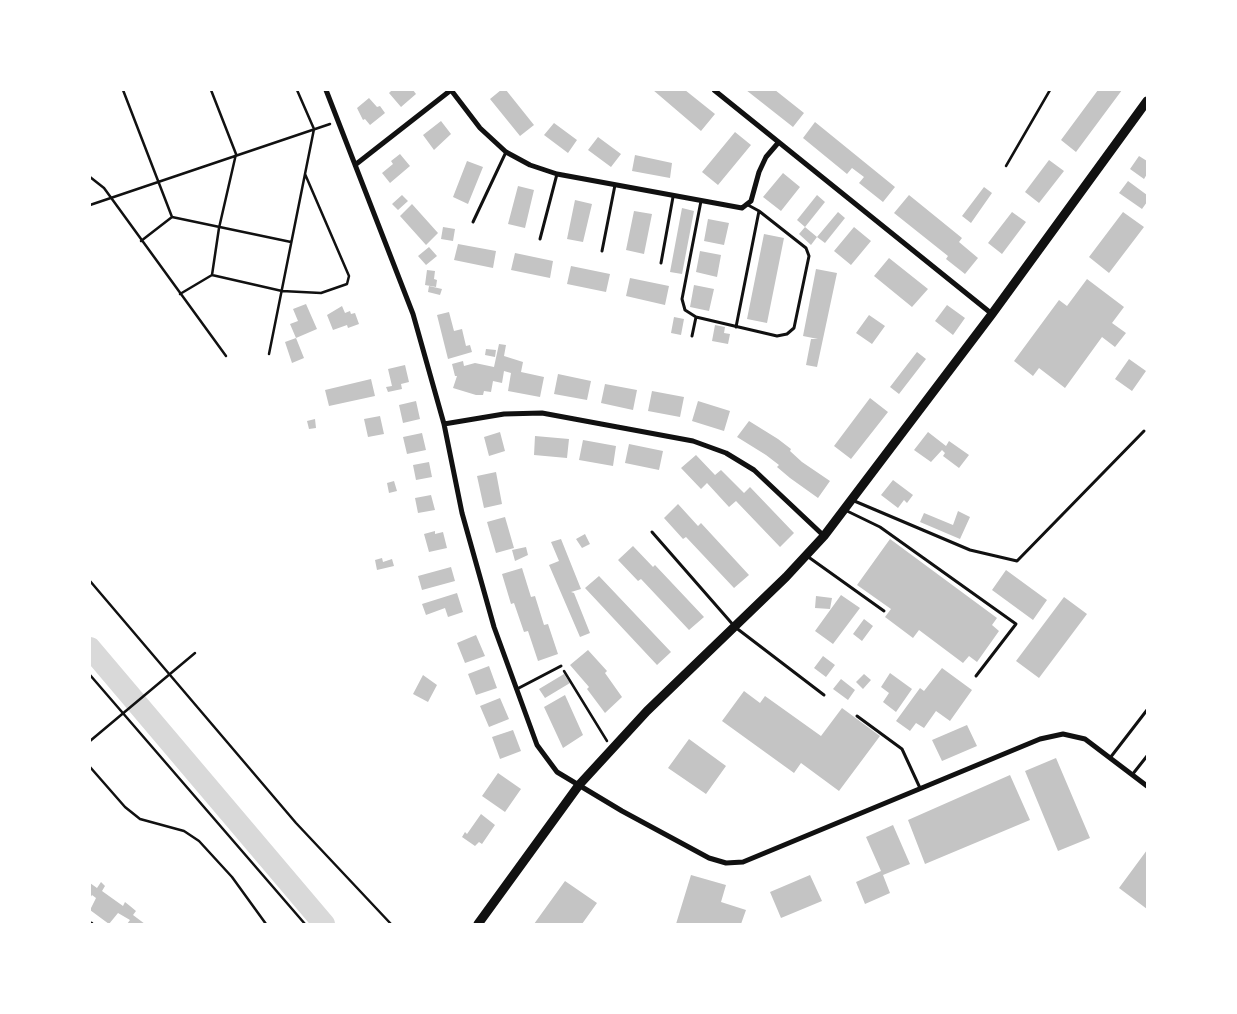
<!DOCTYPE html>
<html>
<head>
<meta charset="utf-8">
<style>
	body { margin:0 }
	#map { position:relative; width:1237px; height:1014px; overflow:hidden; background:#fff; font-family:Cabin,sans-serif }
	canvas { display:block }
	.frame { position:absolute; inset:0; border:91px solid #fff; pointer-events:none }
</style>
</head>
<body>
<div id="map">
<canvas width="1237" height="1014"></canvas>
<div class="frame"></div>
</div>
<script>
const ctx = document.querySelector('canvas').getContext('2d');
ctx.lineJoin = 'round';
const toPath = rows => new Path2D(rows.map(r => 'M' + r).join(''));
function strokePath(path, color, width, dash) { ctx.strokeStyle = color; ctx.lineWidth = width; ctx.lineCap = dash ? 'butt' : 'round'; ctx.setLineDash(dash || []); ctx.stroke(path); }
function fill(path, color) { ctx.fillStyle = color; ctx.fill(path, 'evenodd'); }
const river = toPath([
	[90,648,324,924]
]);
const building = toPath([
	[392,90,413,90,416,94,401,107,389,93],
	[501,90,506,90,534,125,520,136,490,99],
	[653,90,685,90,715,114,701,131],
	[746,90,775,90,804,113,793,127],
	[1098,90,1122,90,1076,152,1061,140],
	[369,98,377,107,380,106,385,113,370,125,365,119,363,120,357,108],
	[441,121,451,134,434,150,423,135],
	[815,122,895,187,883,202,859,183,864,177,852,168,847,174,803,138],
	[554,123,577,140,568,153,544,135],
	[735,132,751,145,718,185,702,172],
	[598,137,621,154,611,167,588,150],
	[400,154,410,166,390,183,382,173,393,164,391,161],
	[635,155,672,163,670,178,632,171],
	[1139,156,1147,161,1147,174,1144,179,1130,169],
	[1049,160,1064,171,1039,203,1025,192],
	[467,161,483,167,468,204,453,197],
	[783,173,800,187,781,211,763,197],
	[1128,181,1147,195,1147,202,1142,209,1119,193],
	[518,186,534,190,525,228,508,224],
	[984,187,992,193,971,223,962,216],
	[402,195,408,201,398,210,392,204],
	[817,195,825,202,805,227,797,220],
	[909,195,962,238,959,242,978,258,965,274,946,259,948,256,894,213],
	[575,200,592,204,583,242,567,239],
	[412,204,438,233,426,245,400,216],
	[682,208,694,211,682,274,670,272],
	[634,211,652,214,644,254,626,250],
	[838,212,845,218,825,243,817,237],
	[1012,212,1026,222,1002,254,988,243],
	[1123,212,1144,227,1109,273,1089,257],
	[708,219,729,223,724,245,704,241],
	[443,227,455,229,453,241,441,239],
	[805,227,817,237,811,245,799,234],
	[854,227,871,241,851,265,834,251],
	[764,234,784,238,767,323,747,319],
	[458,244,496,251,493,268,454,260],
	[429,247,437,256,426,265,418,256],
	[700,251,721,255,717,277,696,272],
	[515,253,553,261,550,278,511,270],
	[889,258,928,289,912,307,874,276],
	[571,266,610,274,606,292,567,284],
	[816,269,837,273,817,367,806,365,811,339,818,339,803,336],
	[427,270,435,271,434,279,437,280,436,287,425,285],
	[630,278,669,286,665,305,626,296],
	[1087,279,1124,307,1112,323,1126,333,1115,347,1102,337,1065,388,1039,368,1033,376,1014,361,1059,300,1067,306],
	[694,285,714,289,709,311,690,307],
	[429,286,442,289,440,295,428,292],
	[306,304,317,329,296,338,304,358,292,363,285,342,296,338,290,324,298,321,293,309],
	[947,305,965,318,953,335,935,321],
	[342,306,345,313,350,311,351,314,355,313,359,324,348,328,347,325,333,330,327,315],
	[449,312,454,331,462,329,466,346,470,345,472,352,448,359,437,315],
	[869,315,885,326,872,344,856,333],
	[674,317,684,319,681,335,671,333],
	[715,325,725,327,724,333,730,334,728,344,712,341],
	[499,344,506,345,504,356,523,362,521,372,544,377,540,397,508,391,511,373,504,371,502,383,493,381,491,392,484,391,483,395,476,395,453,388,457,376,455,376,452,364,463,361,464,366,475,363,494,367],
	[486,349,496,350,495,357,485,355],
	[917,352,926,359,899,394,890,387],
	[1129,359,1146,371,1132,391,1115,379],
	[405,365,409,382,401,384,402,389,388,392,386,387,392,386,388,369],
	[558,374,591,381,587,400,554,394],
	[371,379,375,396,329,406,325,390],
	[605,384,637,390,633,410,601,403],
	[652,391,684,397,680,417,648,411],
	[870,398,888,412,851,459,834,446],
	[416,401,420,419,403,423,399,405],
	[698,401,730,411,724,431,692,421],
	[380,416,384,434,368,437,364,419],
	[315,419,316,428,309,429,307,421],
	[749,421,778,439,791,449,790,451,802,462,830,481,818,498,790,478,777,467,779,465,766,455,737,437],
	[500,432,505,451,489,456,484,437],
	[928,432,946,446,949,441,969,455,959,468,943,456,945,453,942,450,931,462,914,450],
	[422,433,426,450,407,454,403,437],
	[535,436,569,439,567,458,534,455],
	[583,440,616,446,613,466,579,460],
	[629,444,663,451,659,470,625,463],
	[696,455,715,475,721,470,744,493,750,487,794,533,780,547,736,501,729,507,707,483,701,489,681,468],
	[429,462,432,477,416,480,413,465],
	[496,472,502,504,484,508,477,476],
	[893,480,913,495,907,503,904,500,898,508,881,495],
	[394,481,397,491,389,493,387,483],
	[431,495,435,510,418,513,415,498],
	[678,504,698,526,701,523,749,575,734,588,686,537,683,539,664,518],
	[958,511,970,517,960,539,920,522,924,513,953,525],
	[505,517,514,548,496,553,487,522],
	[435,531,435,534,443,532,447,548,429,552,424,534],
	[585,534,590,544,582,548,576,539],
	[561,539,581,589,571,592,574,593,590,633,580,637,549,565,559,561,551,542],
	[890,539,997,618,992,625,999,631,977,662,969,656,963,663,919,630,913,638,885,617,891,609,857,585],
	[633,546,653,567,655,565,704,617,689,630,641,579,638,581,618,560],
	[526,547,528,555,515,561,512,550],
	[382,558,383,562,392,559,394,566,377,570,375,560],
	[451,567,455,581,422,590,418,576],
	[522,568,531,597,535,596,544,625,548,624,558,654,538,661,528,631,524,632,514,603,511,604,502,574],
	[1006,570,1047,600,1033,620,992,590],
	[599,576,671,652,657,665,585,588],
	[457,593,463,612,448,617,445,608,426,615,422,604],
	[841,595,860,608,833,644,815,631],
	[816,596,832,598,830,609,815,608],
	[1064,597,1087,614,1039,678,1016,661],
	[864,619,873,626,862,641,853,634],
	[476,635,485,656,465,663,457,643],
	[588,650,607,671,605,673,622,697,605,713,587,689,589,687,570,665],
	[823,656,835,665,826,677,814,668],
	[489,666,497,688,476,695,468,674],
	[942,668,972,690,950,721,936,711,924,728,916,723,910,731,896,721,920,688,924,691],
	[890,673,912,689,896,712,883,702,889,693,881,687],
	[564,674,570,683,545,698,539,689],
	[864,674,871,680,863,689,856,682],
	[423,675,437,685,428,702,413,694],
	[841,679,855,690,848,700,833,689],
	[744,691,760,703,765,696,821,736,842,708,880,736,839,791,801,763,794,773,722,721],
	[565,695,583,735,563,748,544,707],
	[500,698,509,719,489,727,480,706],
	[967,725,977,746,942,761,932,740],
	[513,730,521,751,500,759,492,737],
	[689,739,726,766,706,794,668,768],
	[1056,758,1090,838,1058,851,1025,771],
	[498,773,521,789,505,812,482,796],
	[1010,775,1030,820,925,864,908,820],
	[481,814,495,825,482,844,479,842,475,846,462,837,465,832,467,834],
	[893,825,910,864,883,875,890,893,865,904,856,882,881,871,866,837],
	[1147,850,1147,909,1119,888],
	[691,875,726,885,721,902,746,910,741,924,676,924],
	[810,875,822,901,781,918,770,892],
	[565,881,597,903,582,924,534,924],
	[101,882,105,886,102,891,123,906,125,902,130,906,136,911,133,915,145,924,127,924,130,920,118,913,109,924,90,910,96,898,92,895,90,898,90,883,97,888]
]);
const path = toPath([
	[123,90,172,217],
	[211,90,236,154,219,228,212,275],
	[1006,166,1050,90],
	[90,177,104,188,226,356],
	[90,205,330,124],
	[141,241,172,217,291,242],
	[180,294,212,275,282,291,321,293,347,284,349,276,305,174],
	[269,354,314,129,297,90],
	[90,581,296,823,391,924],
	[564,671,607,741],
	[90,675,305,924],
	[90,741,195,653],
	[90,767,125,807,140,819,184,831,199,841,232,877,266,924]
]);
const service = toPath([
	[701,201,682,299,685,310,696,317,777,336,787,334,794,328,809,256,806,248,759,211,748,205],
	[473,222,506,152],
	[540,239,557,174],
	[602,251,615,185],
	[661,263,673,197],
	[736,327,759,211],
	[692,336,696,317],
	[852,500,970,550,1017,561,1144,431],
	[845,510,880,527,1016,624,976,676],
	[652,532,735,627,824,695],
	[807,556,884,611],
	[517,689,561,666],
	[857,716,902,749,920,788],
	[1110,758,1147,710],
	[1132,775,1147,756]
]);
const minor = toPath([
	[326,90,413,314,444,424,462,513,494,627,537,745,557,772,622,811,709,858,726,863,743,862,1040,739,1063,734,1085,739,1147,786],
	[714,90,992,314],
	[355,165,451,90,480,128,506,152,530,165,557,174,742,208,751,201,759,172,766,157,778,143],
	[444,424,504,414,542,413,693,441,726,453,754,470,824,536],
	[90,924,91,924]
]);
const secondary = toPath([
	[478,924,579,785,647,711,786,577,824,536,992,314,1147,101]
]);
strokePath(river, '#d9d9d9', 22);
fill(building, '#c4c4c4');
strokePath(path, '#111', 2.5);
strokePath(service, '#111', 3);
strokePath(minor, '#111', 5);
strokePath(secondary, '#111', 9);
</script>
</body>
</html>
